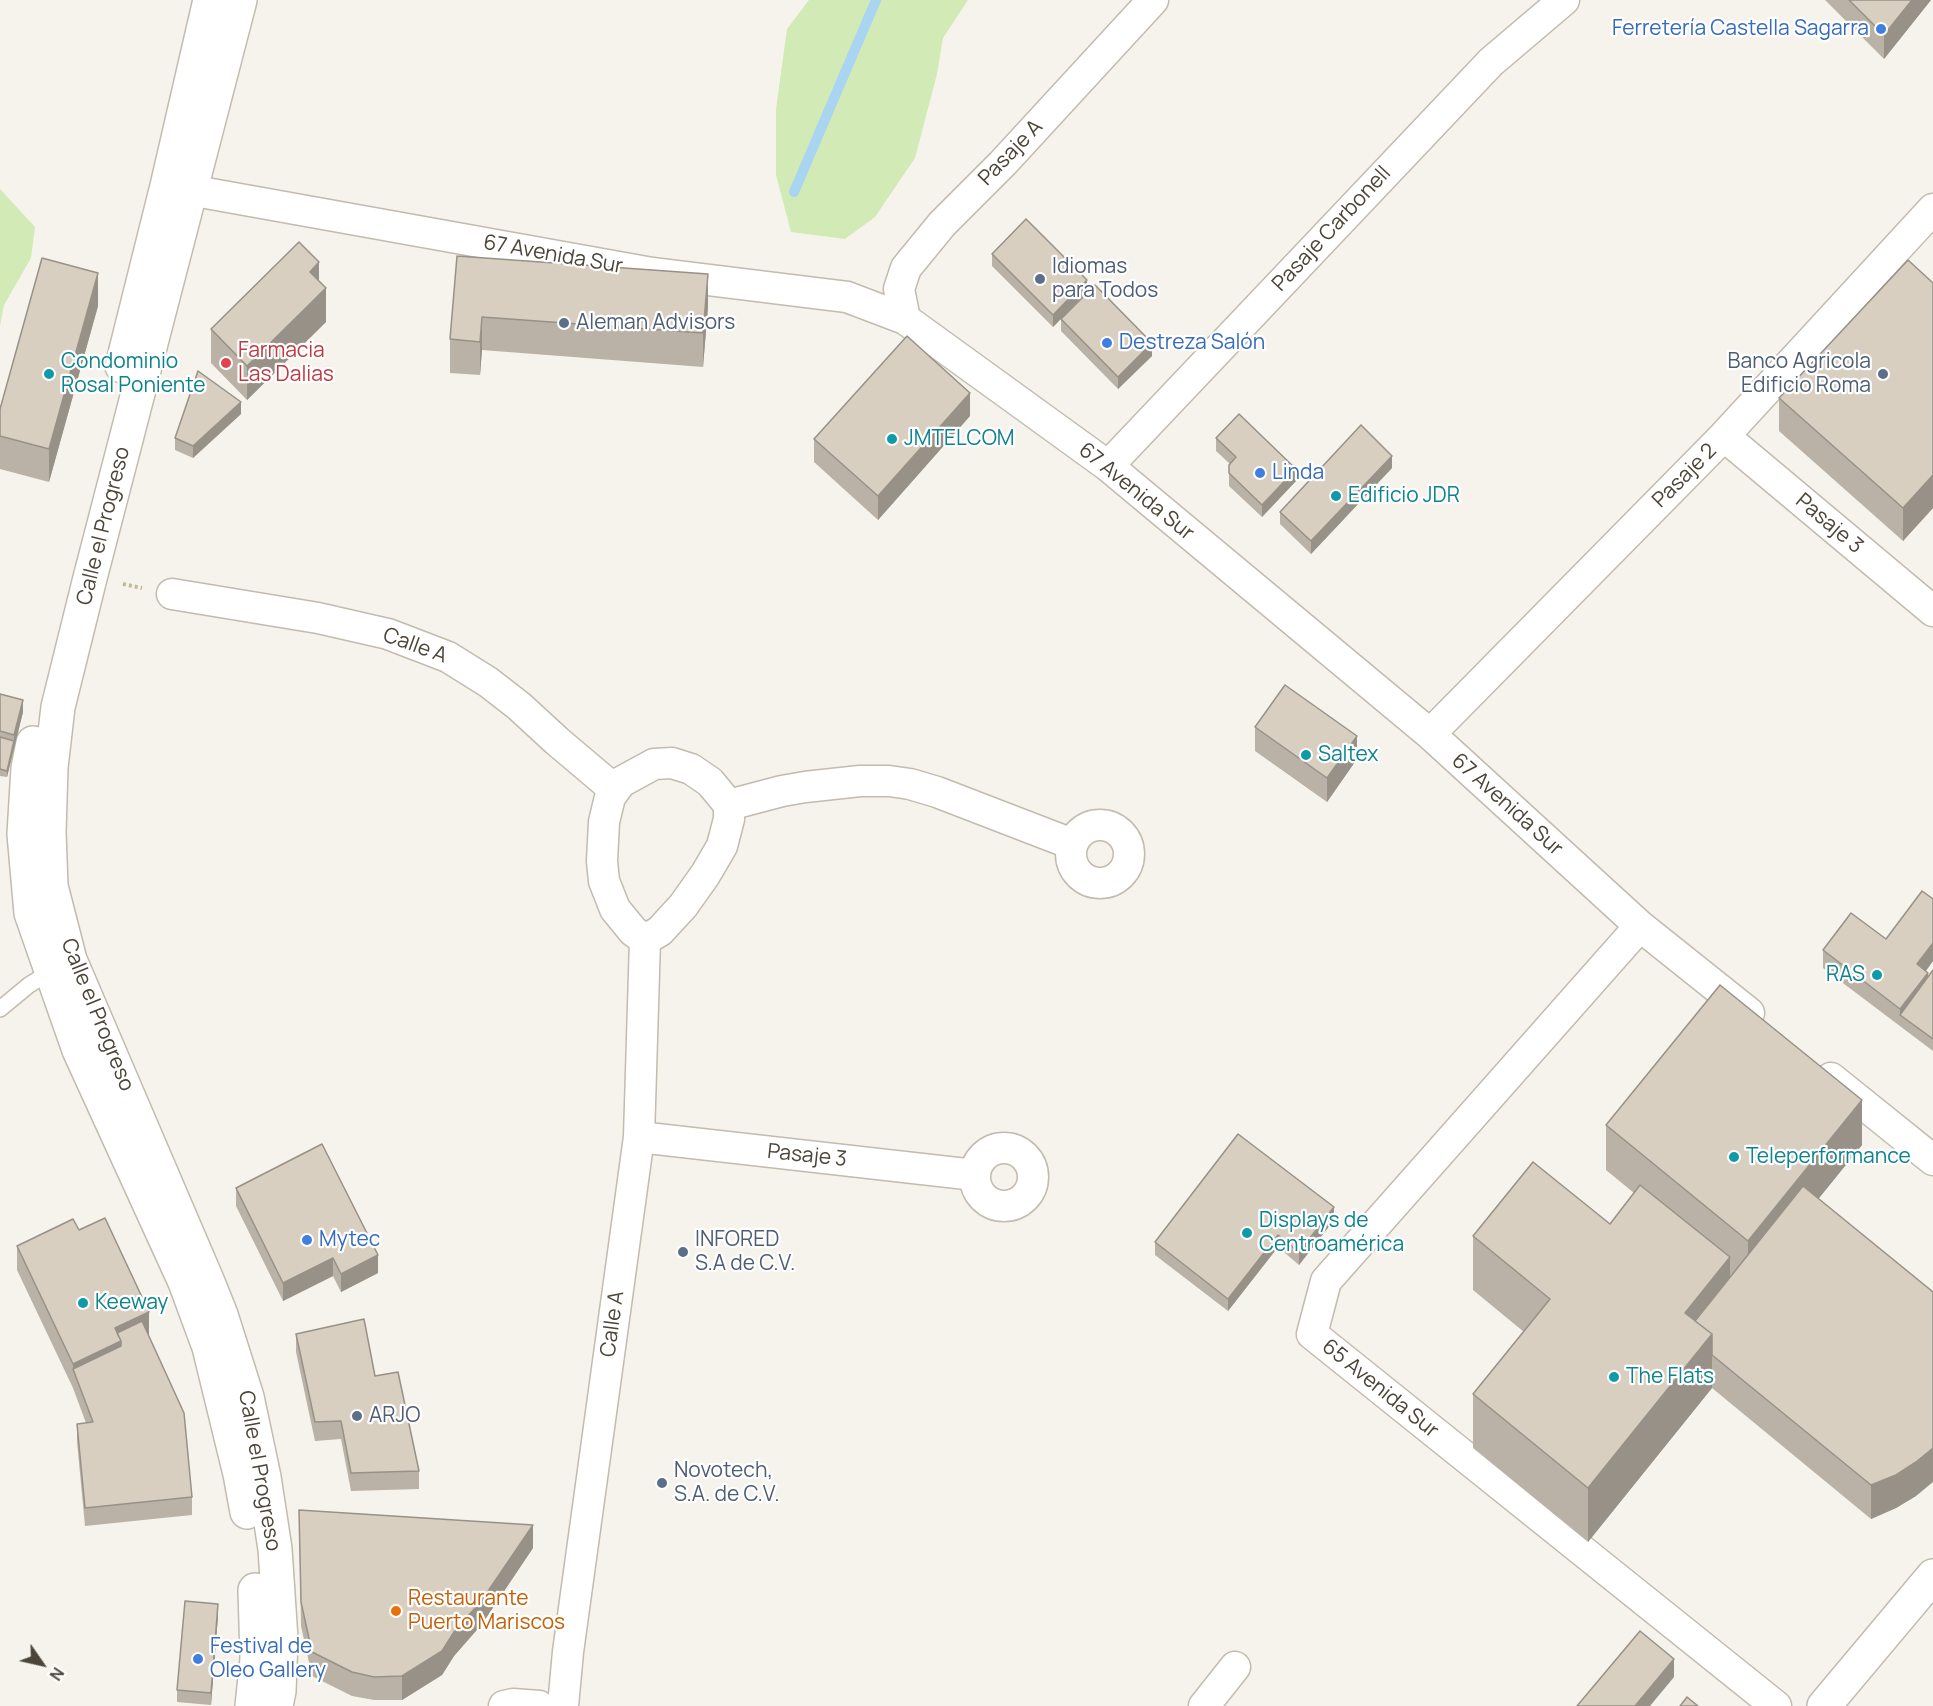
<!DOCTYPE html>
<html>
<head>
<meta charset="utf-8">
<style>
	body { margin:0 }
	#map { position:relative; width:1933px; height:1706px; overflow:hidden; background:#f6f3ec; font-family:Manrope,sans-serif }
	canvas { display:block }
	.north { position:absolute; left:12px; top:1634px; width:60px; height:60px; -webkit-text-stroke:4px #fff; paint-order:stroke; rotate:124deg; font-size:16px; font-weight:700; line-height:24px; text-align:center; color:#4b4439 }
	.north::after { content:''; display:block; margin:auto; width:21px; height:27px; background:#4b4439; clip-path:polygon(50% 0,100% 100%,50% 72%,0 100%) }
</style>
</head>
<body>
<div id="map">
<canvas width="1933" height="1706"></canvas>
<div class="north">N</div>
</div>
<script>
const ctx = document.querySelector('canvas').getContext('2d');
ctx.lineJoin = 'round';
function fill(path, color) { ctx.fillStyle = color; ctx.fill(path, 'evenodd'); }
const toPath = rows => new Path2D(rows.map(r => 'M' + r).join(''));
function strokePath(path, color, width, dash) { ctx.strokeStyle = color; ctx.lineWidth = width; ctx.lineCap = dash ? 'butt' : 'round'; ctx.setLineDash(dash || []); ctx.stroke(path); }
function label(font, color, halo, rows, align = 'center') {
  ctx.font = font + ' Manrope,sans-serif'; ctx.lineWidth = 4.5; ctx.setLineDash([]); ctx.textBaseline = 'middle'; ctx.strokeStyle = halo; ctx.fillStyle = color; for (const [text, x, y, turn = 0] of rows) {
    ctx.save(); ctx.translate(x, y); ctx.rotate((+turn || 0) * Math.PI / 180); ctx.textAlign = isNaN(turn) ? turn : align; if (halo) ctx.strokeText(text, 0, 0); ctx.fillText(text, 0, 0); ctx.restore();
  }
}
const green = toPath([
	[809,0,968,0,943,38,937,74,915,158,875,217,845,239,791,232,776,175,776,109,787,29],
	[0,189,35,227,31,258,4,305,0,326]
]);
const stream = toPath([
	[794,192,876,0]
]);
const path = toPath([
	[123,584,142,588]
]);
const service = toPath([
	[0,1009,29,985,55,969]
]);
const minor = toPath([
	[167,186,652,273,847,297,905,319,1108,466,1430,734,1640,926,1749,1013],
	[905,319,899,289,906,268,942,224,1003,163,1153,0],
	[1724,436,1933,611],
	[1108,466,1491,62,1564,0],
	[172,594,318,618,388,634,448,657,488,682,519,706,557,741,615,790],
	[1430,734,1724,436,1933,209],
	[672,763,691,769,710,782,729,805,729,819,722,846,705,875,683,906,670,920,660,931,645,940,633,931,615,909,604,881,602,861,604,822,610,797,621,782,654,764,672,763],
	[729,805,782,791,805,787,860,781,889,781,910,784,937,792,1072,844],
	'1071 854a29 29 0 1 1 58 0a29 29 0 1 1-58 0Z',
	[1640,926,1326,1281,1312,1334,1776,1706],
	[1831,1078,1933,1160],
	[639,1137,975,1175],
	'975 1177a29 29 0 1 1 58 0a29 29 0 1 1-58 0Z',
	[504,1706,513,1704,539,1706],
	[563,1706,568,1652,639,1137,645,940],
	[1204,1706,1235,1667]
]);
const tertiary = toPath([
	[240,0,90,578,58,707,51,767,49,832,51,886,70,960,207,1280,221,1315,247,1397,264,1477,275,1549,281,1639,279,1691,276,1706],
	[122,366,167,186,210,0],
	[33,743,28,768,24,834,31,913,79,1050,185,1282,209,1347,240,1474,247,1512],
	[252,1706,257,1659,255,1590],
	[1824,1706,1933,1576]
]);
const wall = toPath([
	[1825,0,1931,0,1884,59],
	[992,254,1087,292,1067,313,1152,356,1118,389,1061,331,1061,319,1053,327,992,266],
	[457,256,708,307,703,367,482,350,480,375,450,373,450,339],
	[319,282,326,322,247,400,211,363,211,329],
	[1933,283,1933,508,1903,541,1779,431,1779,398],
	[98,306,49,482,0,469,0,409],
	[241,414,193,458,175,450,175,438],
	[970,416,878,520,814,462,814,439],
	[1216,438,1296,481,1262,517,1229,486,1229,465,1230,464,1216,451],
	[1392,468,1311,554,1280,524,1280,512],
	[0,694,23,712,7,777,0,776],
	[1255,727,1357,759,1327,802,1255,751],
	[1933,899,1933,961,1926,971,1928,977,1933,970,1933,1051,1823,968,1823,950,1886,939],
	[1606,1125,1862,1145,1818,1199,1916,1496,1896,1508,1871,1519,1712,1388,1588,1542,1473,1448,1473,1394,1524,1332,1473,1290,1473,1236,1610,1224,1634,1193,1606,1170],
	[236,1188,378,1273,341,1292,333,1276,283,1301,236,1206],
	[1334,1220,1299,1265,1278,1247,1228,1311,1155,1255,1155,1242],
	[79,1230,149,1336,192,1497,192,1515,85,1526,77,1442,77,1424,86,1423,73,1388,17,1270,17,1246],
	[296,1334,375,1376,419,1471,419,1489,351,1491,341,1439,315,1441,296,1352],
	[299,1510,533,1548,482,1624,454,1656,442,1675,402,1700,374,1700,352,1696,312,1676,301,1626],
	[218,1616,211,1705,177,1702,177,1690]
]);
const shadedWall = toPath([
	[1912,0,1931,0,1884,59,1884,35],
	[319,262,319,295,326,288,326,322,247,400,247,366,310,272],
	[98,273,98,306,49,482,49,449],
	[708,274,708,307,703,367,703,333],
	[1087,280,1087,292,1053,327,1053,315],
	[482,317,482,350,480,375,480,342],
	[1152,343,1152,356,1118,389,1118,377],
	[970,393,970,416,878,520,878,496],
	[241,402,241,414,193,458,193,446],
	[1392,456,1392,468,1311,554,1311,541],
	[1296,469,1296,481,1262,517,1262,505],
	[1933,475,1933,508,1903,541,1903,508],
	[23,700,23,712,7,777,7,771,14,741,14,735],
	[1357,736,1357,759,1327,802,1327,778],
	[1933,943,1933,961,1917,983,1917,964],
	[1928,973,1928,991,1900,1015,1900,1009],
	[1862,1100,1862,1145,1748,1286,1748,1241],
	[1334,1207,1334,1220,1299,1265,1299,1252],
	[1278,1235,1278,1247,1228,1311,1228,1299],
	[378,1255,378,1273,341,1292,341,1274],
	[1730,1257,1730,1311,1701,1346,1685,1313],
	[333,1258,333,1276,283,1301,283,1283],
	[149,1312,149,1336,121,1349,73,1369,73,1364,115,1328],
	[1712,1334,1712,1388,1588,1542,1588,1488],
	[1933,1448,1933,1482,1916,1496,1896,1508,1871,1519,1871,1485],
	[533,1525,533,1548,482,1624,454,1656,442,1675,402,1700,402,1676],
	[218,1604,218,1616,211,1705,211,1693],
	[1674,1659,1674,1677,1650,1706,1635,1706]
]);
const building = toPath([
	[1849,0,1912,0,1884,35,1849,0],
	[1026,219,1087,280,1053,315,992,254,1026,219],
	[299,242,319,262,310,272,326,288,247,366,211,329,299,242],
	[457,256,708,274,703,333,482,317,480,342,450,339,457,256],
	[42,258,98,273,49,449,0,436,0,409,42,258],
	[1908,260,1933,283,1933,475,1903,508,1779,398,1908,260],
	[1095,285,1152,343,1118,377,1061,319,1095,285],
	[907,336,970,393,878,496,814,439,907,336],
	[198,371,241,402,193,446,175,438,198,371],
	[1239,414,1296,469,1262,505,1229,473,1229,465,1236,457,1216,438,1239,414],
	[1361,425,1392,456,1311,541,1280,512,1361,425],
	[1285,685,1357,736,1327,778,1255,727,1285,685],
	[0,694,23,700,14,735,0,731,0,694],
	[0,737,14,741,7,771,0,769,0,737],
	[1922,891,1933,899,1933,943,1917,964,1928,973,1900,1009,1823,950,1851,913,1886,939,1922,891],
	[1933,970,1933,1039,1900,1015,1933,970],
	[1720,985,1862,1100,1748,1241,1606,1125,1720,985],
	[1238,1134,1334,1207,1299,1252,1278,1235,1228,1299,1155,1242,1238,1134],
	[322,1144,378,1255,341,1274,333,1258,283,1283,236,1188,322,1144],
	[1533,1162,1610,1224,1640,1185,1730,1257,1685,1313,1712,1334,1588,1488,1473,1394,1550,1299,1473,1236,1533,1162],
	[1803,1186,1933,1292,1933,1448,1916,1462,1896,1475,1871,1485,1712,1355,1712,1334,1695,1321,1803,1186],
	[105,1218,149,1312,115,1328,121,1341,73,1364,17,1246,73,1219,79,1230,105,1218],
	[364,1319,375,1376,398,1372,419,1471,351,1473,341,1421,315,1422,296,1334,364,1319],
	[142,1321,184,1413,192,1497,85,1508,77,1424,93,1422,73,1369,121,1346,121,1341,117,1333,142,1321],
	[299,1510,533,1525,482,1600,454,1632,442,1651,402,1676,374,1677,352,1672,312,1652,301,1602,299,1510],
	[185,1601,218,1604,211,1693,177,1690,185,1601],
	[1640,1631,1674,1659,1635,1706,1577,1706,1640,1631],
	[1687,1697,1698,1706,1680,1706,1687,1697]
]);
const markers = [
	[1881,29,6,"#3f7fe0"],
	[1040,279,6,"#5c6f8a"],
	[564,323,6,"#5c6f8a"],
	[1107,343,6,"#3f7fe0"],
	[226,363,6,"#e0444e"],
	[49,374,6,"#0f9aa8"],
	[1883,374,6,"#5c6f8a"],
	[892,439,6,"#0f9aa8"],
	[1260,473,6,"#3f7fe0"],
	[1336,496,6,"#0f9aa8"],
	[1306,755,6,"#0f9aa8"],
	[1877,975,6,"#0f9aa8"],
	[1734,1157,6,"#0f9aa8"],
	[1247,1233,6,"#0f9aa8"],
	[307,1240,6,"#3f7fe0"],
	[683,1252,6,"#5c6f8a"],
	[83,1303,6,"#0f9aa8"],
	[1614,1377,6,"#0f9aa8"],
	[357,1416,6,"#5c6f8a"],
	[662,1483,6,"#5c6f8a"],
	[396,1611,6,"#e8710a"],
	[198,1659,6,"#3f7fe0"]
];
const shopNames = [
	["Ferretería Castella Sagarra",1869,29,"right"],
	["Destreza Salón",1119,343],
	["Linda",1272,473],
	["Mytec",319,1240],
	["Festival de",210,1647],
	["Oleo Gallery",210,1671]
];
const streetNames = [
	["Pasaje A",1011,153,-46],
	["Pasaje Carbonell",1332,229,-47],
	["67 Avenida Sur",553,255,10],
	["Pasaje 2",1685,476,-45],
	["67 Avenida Sur",1136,492,39],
	["Pasaje 3",1829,524,40],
	["Calle el Progreso",104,526,-76],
	["Calle A",415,646,20],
	["67 Avenida Sur",1507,805,42],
	["Calle el Progreso",97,1015,68],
	["Pasaje 3",807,1156,6],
	["Calle A",613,1324,-82],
	["65 Avenida Sur",1380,1389,39],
	["Calle el Progreso",259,1471,80]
];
const serviceNames = [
	["Idiomas",1052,267],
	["para Todos",1052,291],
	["Aleman Advisors",576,323],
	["Banco Agricola",1871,362,"right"],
	["Edificio Roma",1871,386,"right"],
	["INFORED",695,1240],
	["S.A de C.V.",695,1264],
	["ARJO",369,1416],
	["Novotech,",674,1471],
	["S.A. de C.V.",674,1495]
];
const healthNames = [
	["Farmacia",238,351],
	["Las Dalias",238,375]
];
const cultureNames = [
	["Condominio",61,362],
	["Rosal Poniente",61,386],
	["JMTELCOM",904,439],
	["Edificio JDR",1348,496],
	["Saltex",1318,755],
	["RAS",1865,975,"right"],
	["Teleperformance",1746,1157],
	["Displays de",1259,1221],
	["Centroamérica",1259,1245],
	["Keeway",95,1303],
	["The Flats",1626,1377]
];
const foodNames = [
	["Restaurante",408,1599],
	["Puerto Mariscos",408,1623]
];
fill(green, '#d2eab5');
strokePath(stream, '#a9d4f2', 10);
strokePath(service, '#c2bbae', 18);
strokePath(minor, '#c2bbae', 33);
strokePath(tertiary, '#c2bbae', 36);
strokePath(path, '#c4b79f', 4, [3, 3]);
strokePath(service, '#fff', 15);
strokePath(minor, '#fff', 30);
strokePath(tertiary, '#fff', 33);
fill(wall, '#bab2a6');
fill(shadedWall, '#979187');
fill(building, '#d8cfc1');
strokePath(building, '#979187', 1.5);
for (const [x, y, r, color] of markers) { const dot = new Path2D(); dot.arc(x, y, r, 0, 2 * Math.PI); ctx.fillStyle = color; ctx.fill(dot); strokePath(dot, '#fff', 2); }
label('21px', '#366cbe', '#fff', shopNames, 'left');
label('21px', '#4b4439', '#fff', streetNames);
label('21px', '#4e5e75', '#fff', serviceNames, 'left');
label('21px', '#be3a42', '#fff', healthNames, 'left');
label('21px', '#0d838f', '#fff', cultureNames, 'left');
label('21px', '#c56008', '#fff', foodNames, 'left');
</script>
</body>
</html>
